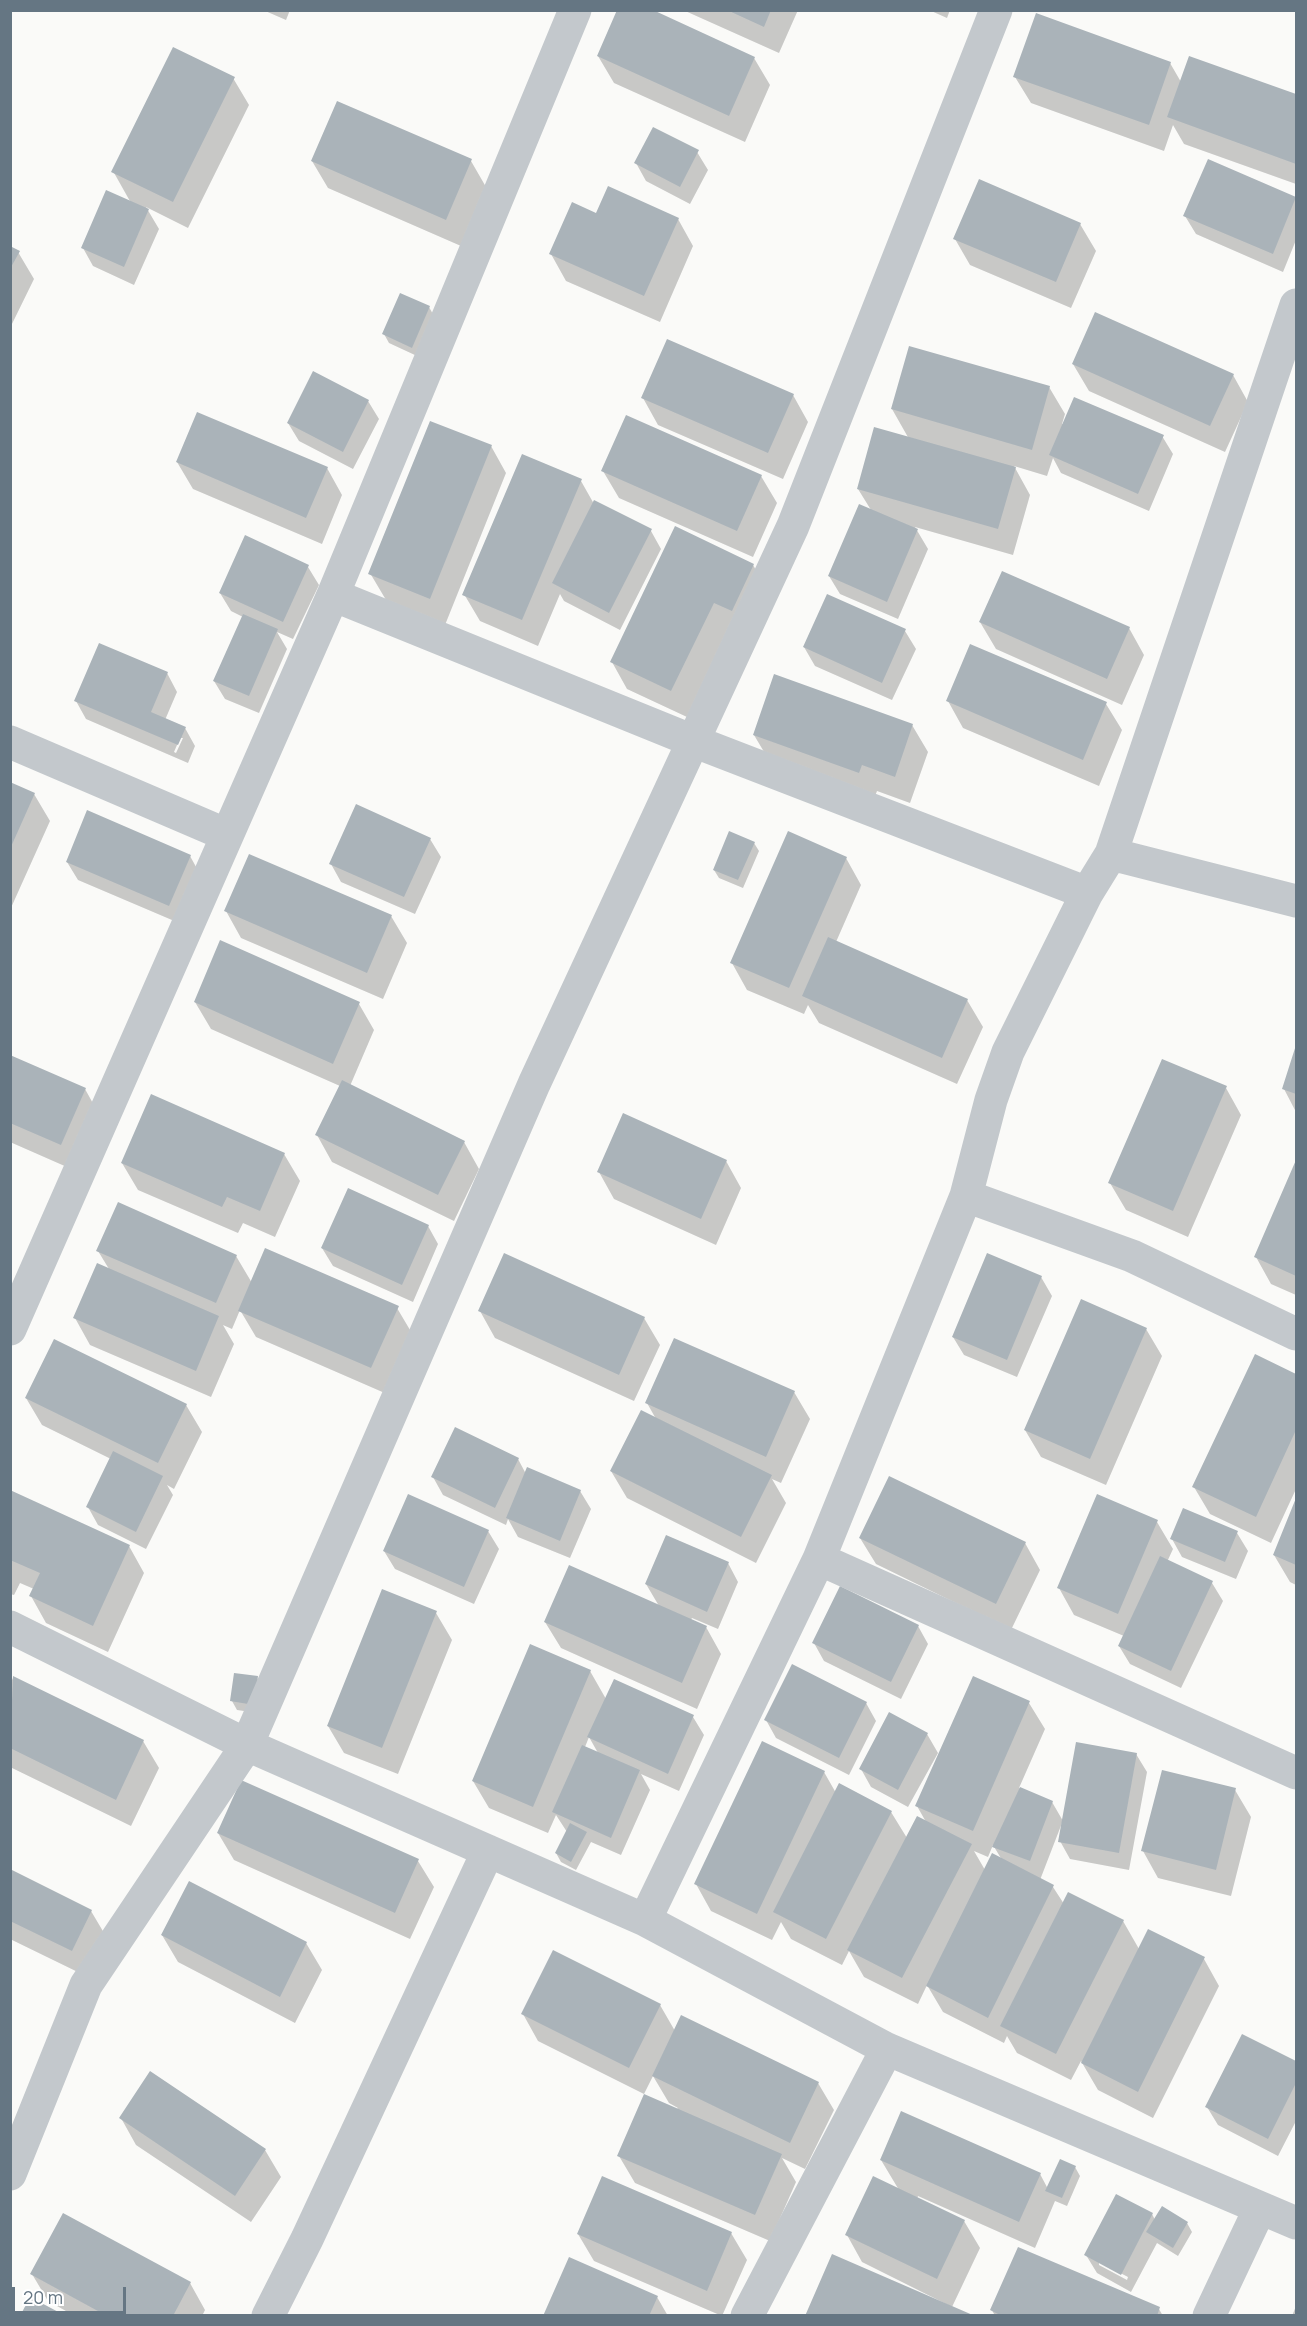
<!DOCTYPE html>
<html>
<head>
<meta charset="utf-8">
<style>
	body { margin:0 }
	#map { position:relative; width:1307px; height:2326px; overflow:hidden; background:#fafaf8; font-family:Manrope,sans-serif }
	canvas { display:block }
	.frame { position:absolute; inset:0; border:12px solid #657683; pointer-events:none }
	.scale { position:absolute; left:12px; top:2287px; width:114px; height:27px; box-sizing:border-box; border:3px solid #657683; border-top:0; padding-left:8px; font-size:18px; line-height:21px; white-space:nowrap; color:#657683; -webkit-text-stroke:4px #fff; paint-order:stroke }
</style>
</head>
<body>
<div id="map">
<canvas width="1307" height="2326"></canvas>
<div class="frame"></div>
<div class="scale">20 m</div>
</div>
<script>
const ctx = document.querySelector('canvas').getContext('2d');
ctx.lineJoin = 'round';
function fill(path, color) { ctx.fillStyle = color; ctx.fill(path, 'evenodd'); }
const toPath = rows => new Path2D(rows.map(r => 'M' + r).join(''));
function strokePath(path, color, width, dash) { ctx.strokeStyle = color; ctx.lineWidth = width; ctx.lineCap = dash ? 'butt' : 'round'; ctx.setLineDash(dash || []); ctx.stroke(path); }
const shadow = toPath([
	[263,10,290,10,286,20],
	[683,10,798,10,779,53],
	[929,10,950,10,947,18],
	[598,56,754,58,770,85,745,142,614,83],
	[1190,58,1296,96,1296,184,1184,144,1173,125,1164,151,1031,103,1015,77,1170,63,1181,82],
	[233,78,249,105,188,228,146,207,159,229,134,285,93,266,83,248,131,203,113,171],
	[697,152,708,170,690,204,646,181,636,163],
	[312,161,471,161,486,187,461,246,328,188],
	[1209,161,1296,198,1296,240,1283,272,1196,234,1185,216],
	[597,215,678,219,693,246,660,322,566,281,551,254],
	[1080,224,1096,251,1071,308,970,265,955,239],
	[10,248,18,252,34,279,10,328],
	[429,307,434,316,417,356,389,343,384,334],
	[1073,364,1233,375,1248,402,1225,452,1089,391],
	[1049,387,1065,414,1062,424,1162,436,1173,454,1149,511,1061,473,1053,458,1047,476,1014,466,1030,495,1013,555,915,527,928,549,898,619,840,594,829,576,871,510,858,489,909,439,892,409],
	[793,395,808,422,783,479,658,425,643,398],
	[368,401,379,419,353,469,299,441,288,423],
	[491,446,506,473,445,625,386,600,370,573],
	[177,462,327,468,342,495,322,544,193,489],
	[603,471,761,476,777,503,753,557,619,498],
	[581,481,594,504,651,531,661,549,620,630,564,601,560,594,538,646,480,621,464,594],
	[245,537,308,567,319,585,293,639,277,632,287,649,259,713,225,699,214,681,243,617,231,611,220,593],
	[753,565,769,592,687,717,627,689,612,662],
	[980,622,1129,628,1144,655,1122,705,996,649],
	[905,631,916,649,892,700,815,666,804,647],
	[167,673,177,692,165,720,185,728,195,746,188,763,86,719,76,701],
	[180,738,183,738,176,753,174,752],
	[948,701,1106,704,1122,730,1099,786,963,728],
	[912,725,928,752,910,803,877,791,874,799,770,762,754,735],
	[10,784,34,794,50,821,10,910],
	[430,839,441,857,415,914,341,882,331,864],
	[754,843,759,851,743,888,719,878,714,870],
	[190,856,200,874,179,923,78,880,67,862],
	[846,858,861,885,836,942,967,1000,983,1027,957,1084,819,1023,808,1005,804,1014,747,990,732,963],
	[226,911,391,916,407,943,383,999,241,938],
	[195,1002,359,1004,374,1030,350,1086,464,1142,479,1169,454,1221,332,1162,317,1135,340,1086,211,1029],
	[1296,1049,1296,1112,1284,1089],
	[10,1057,85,1089,100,1116,76,1171,10,1142],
	[1226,1088,1241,1115,1188,1237,1126,1210,1110,1183],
	[284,1154,300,1181,275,1237,243,1223,238,1233,138,1190,122,1163],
	[726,1161,741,1188,716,1245,614,1199,599,1172],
	[1296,1164,1296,1295,1271,1284,1256,1257],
	[428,1226,438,1244,413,1302,333,1266,322,1248],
	[98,1251,236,1256,252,1283,397,1308,413,1335,387,1394,256,1337,240,1310,232,1329,223,1325,234,1344,211,1397,90,1345,75,1318,109,1269],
	[1041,1277,1052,1296,1017,1377,964,1355,953,1337],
	[480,1311,644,1318,660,1345,634,1401,495,1338],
	[1146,1329,1162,1356,1106,1485,1041,1457,1025,1430],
	[1255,1356,1296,1376,1296,1489,1271,1543,1210,1514,1194,1487],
	[794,1392,810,1419,781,1483,772,1479,786,1503,756,1563,627,1498,611,1471,656,1419,647,1403],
	[26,1398,186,1405,202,1432,174,1489,167,1485,173,1495,146,1549,98,1525,88,1507,111,1459,42,1425],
	[518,1459,526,1474,580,1491,591,1509,570,1558,518,1537,508,1519,506,1525,443,1495,433,1477],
	[10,1491,129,1546,144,1573,108,1652,46,1623,31,1596,34,1589,20,1583,14,1595,10,1594],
	[1296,1502,1296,1585,1290,1582,1274,1555],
	[1157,1522,1173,1549,1167,1562,1212,1583,1223,1601,1181,1688,1130,1664,1119,1646,1124,1636,1074,1615,1059,1588],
	[488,1531,499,1549,474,1604,395,1569,384,1551],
	[1237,1533,1248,1551,1236,1579,1182,1557,1172,1539],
	[860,1538,1025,1543,1040,1570,1011,1630,876,1564],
	[728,1563,738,1582,718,1629,692,1618,691,1620,706,1627,721,1654,697,1709,561,1648,545,1622,659,1606,646,1584],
	[436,1613,452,1640,398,1774,344,1753,328,1726],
	[918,1626,928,1644,901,1699,824,1661,814,1643],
	[590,1671,606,1699,693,1717,704,1735,679,1791,641,1774,650,1790,621,1855,591,1842,576,1870,561,1862,556,1853,567,1832,556,1815,548,1833,489,1808,473,1781],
	[589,1737,598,1753,585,1747],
	[13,1678,143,1741,159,1768,131,1826,10,1767,10,1684],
	[257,1678,262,1686,258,1713,237,1710,232,1701],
	[974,1678,1029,1703,1045,1729,1019,1788,1052,1802,1063,1821,1136,1754,1147,1772,1129,1870,1070,1859,1060,1841,1062,1823,1040,1880,1053,1887,1064,1904,1123,1921,1139,1949,1204,1959,1219,1986,1153,2118,1098,2090,1081,2061,1071,2080,1017,2053,1007,2036,1004,2043,943,2012,927,1985,918,2004,864,1977,849,1951,842,1965,791,1939,781,1922,772,1940,711,1911,696,1884,824,1772,836,1793,891,1812,907,1838,926,1822,917,1806],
	[993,1845,1002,1860,985,1870,974,1851,988,1857],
	[866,1703,876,1721,849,1775,776,1738,766,1720],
	[890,1714,927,1734,938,1753,908,1807,871,1787,861,1769],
	[1235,1790,1251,1817,1231,1896,1158,1878,1143,1851],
	[218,1833,418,1861,434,1887,410,1939,234,1860],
	[10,1871,91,1911,107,1938,88,1977,10,1939],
	[162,1935,306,1943,322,1970,295,2023,178,1962],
	[660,2005,675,2031,818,2083,834,2110,805,2169,782,2158,796,2182,770,2241,635,2183,619,2156,678,2108,669,2103,653,2076,644,2094,538,2041,523,2014],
	[1243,2036,1296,2063,1296,2121,1278,2156,1218,2125,1207,2107],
	[121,2118,265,2150,281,2177,251,2222,136,2145],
	[881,2160,1040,2174,1048,2189,1075,2167,1080,2176,1067,2206,1055,2201,1035,2248,918,2196,917,2199,964,2221,980,2248,952,2307,862,2262,847,2235,899,2190],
	[1152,2214,1155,2220,1187,2223,1192,2232,1178,2256,1157,2243,1131,2292,1097,2273,1086,2255],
	[1099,2262,1128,2277,1127,2280,1099,2265],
	[731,2233,747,2260,722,2316,594,2261,578,2234],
	[32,2274,190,2283,205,2310,202,2316,75,2316,48,2301],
	[657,2297,668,2316,545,2316],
	[1296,2306,1296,2316,1292,2316],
	[1159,2309,1163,2316,995,2316,992,2310]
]);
const building = toPath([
	[617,10,653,10,755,57,729,116,597,56],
	[727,10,771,10,764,27],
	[1036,13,1171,62,1149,125,1013,77],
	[173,47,235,77,173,202,111,172],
	[1189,56,1296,94,1296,164,1167,117],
	[337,101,472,159,446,220,311,161],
	[653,127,699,150,680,187,634,163],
	[1208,159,1296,197,1273,254,1183,216],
	[979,179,1081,223,1056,282,953,239],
	[608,186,679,218,644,296,549,254,572,202,596,213],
	[106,190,149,209,124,267,81,248],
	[10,246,20,251,10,269],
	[400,293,430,306,412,348,382,334],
	[1095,312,1234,374,1210,426,1072,364],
	[667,339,794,394,768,453,641,398],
	[909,346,1050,386,1032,450,891,409],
	[313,371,369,400,343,452,287,423],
	[1074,397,1164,435,1138,494,1049,455],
	[197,412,328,467,306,518,176,462],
	[626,415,762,475,737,531,601,471],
	[430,421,492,445,430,599,368,574],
	[874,427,1016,467,998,529,857,489],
	[522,454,582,479,522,620,462,595],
	[594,500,652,529,609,613,552,583],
	[859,504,918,529,887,602,828,576],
	[675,526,754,564,732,611,714,603,671,691,610,662],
	[245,535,309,565,283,622,219,593],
	[1002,571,1130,627,1107,679,979,622],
	[827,594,906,629,882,683,803,647],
	[243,614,278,629,249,696,213,681],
	[99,643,168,672,151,712,186,727,178,745,74,701],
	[970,644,1107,702,1083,760,946,701],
	[774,674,913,724,895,777,862,765,859,773,753,735],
	[10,782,35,793,10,849],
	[356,804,431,838,404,897,329,864],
	[87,810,191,855,169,906,66,862],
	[729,831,755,842,738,880,713,870],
	[788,831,847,857,789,988,730,963],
	[249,854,392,915,367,973,224,911],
	[828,937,968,999,942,1058,802,996],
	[220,940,360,1002,333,1064,194,1002],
	[1296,1045,1296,1094,1282,1089],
	[10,1055,86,1088,61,1145,10,1123],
	[1162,1059,1227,1086,1173,1211,1108,1183],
	[342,1080,465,1141,438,1195,315,1135],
	[151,1094,285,1153,260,1211,227,1197,222,1207,121,1163],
	[623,1113,727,1160,701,1219,597,1172],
	[1296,1160,1296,1276,1254,1257],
	[348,1188,429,1225,402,1285,321,1248],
	[118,1202,237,1255,216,1303,96,1251],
	[265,1248,399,1306,371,1368,238,1311],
	[504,1253,645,1317,619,1375,478,1311],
	[987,1253,1042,1276,1007,1360,952,1337],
	[97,1263,219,1316,196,1371,73,1318],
	[1081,1299,1147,1328,1090,1459,1024,1430],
	[674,1338,795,1391,766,1457,645,1403],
	[54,1339,187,1404,158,1463,25,1398],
	[1255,1354,1296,1374,1296,1430,1256,1517,1192,1487],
	[641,1410,772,1475,741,1537,610,1471],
	[455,1427,519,1458,495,1508,431,1477],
	[113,1451,163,1476,136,1532,86,1507],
	[527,1467,581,1490,560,1541,506,1518],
	[889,1476,1026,1542,996,1604,859,1538],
	[10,1490,130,1545,93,1626,29,1596,40,1573,10,1560],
	[408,1494,489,1530,464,1587,383,1551],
	[1097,1494,1158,1520,1118,1614,1057,1588],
	[1296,1498,1296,1565,1273,1555],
	[1183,1508,1238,1531,1225,1562,1170,1539],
	[666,1535,729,1562,707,1612,645,1584],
	[1160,1556,1213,1581,1171,1671,1118,1646],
	[569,1565,707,1626,682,1683,544,1622],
	[840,1586,919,1625,891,1682,812,1643],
	[382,1589,437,1611,382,1748,327,1726],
	[530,1644,591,1670,533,1807,472,1781],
	[792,1664,867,1702,839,1758,764,1720],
	[234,1673,258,1676,254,1705,230,1701],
	[13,1676,144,1740,116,1800,10,1748],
	[973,1676,1030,1701,973,1831,915,1806],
	[614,1679,694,1715,668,1774,587,1737],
	[889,1712,928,1733,898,1790,859,1769],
	[762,1741,825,1771,757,1914,694,1884],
	[1076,1742,1137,1753,1119,1853,1058,1842],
	[582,1745,640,1770,611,1838,552,1812],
	[1162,1770,1236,1788,1216,1870,1141,1851],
	[241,1780,419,1859,395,1913,217,1833],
	[839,1783,892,1811,826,1939,773,1912],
	[1020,1787,1053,1801,1030,1861,992,1847],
	[917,1816,972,1844,902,1978,847,1950],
	[570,1823,587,1832,571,1862,555,1853],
	[992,1853,1054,1885,988,2018,926,1986],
	[10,1869,92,1910,72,1951,10,1921],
	[189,1881,307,1942,280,1997,161,1935],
	[1068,1892,1124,1920,1056,2054,1000,2026],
	[1148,1929,1205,1957,1138,2092,1081,2063],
	[553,1950,661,2004,629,2068,521,2014],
	[681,2015,819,2082,790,2143,652,2076],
	[1242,2034,1296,2061,1296,2083,1268,2139,1205,2107],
	[150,2071,266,2149,235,2196,119,2118],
	[644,2094,782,2154,755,2215,617,2156],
	[901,2111,1041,2173,1019,2222,880,2160],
	[1060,2159,1076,2166,1062,2198,1045,2191],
	[602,2176,732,2232,707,2291,577,2234],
	[873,2176,965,2220,937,2279,845,2235],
	[1116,2194,1153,2213,1121,2275,1084,2255],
	[1162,2206,1188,2222,1173,2248,1146,2232],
	[63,2213,191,2282,173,2316,107,2316,30,2274],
	[1018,2247,1160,2307,1157,2316,1002,2316,990,2310],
	[832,2254,975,2316,805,2316],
	[569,2257,658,2296,649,2316,543,2316],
	[30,2297,66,2316,20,2316]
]);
const minor = toPath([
	[333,595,693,741,1087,893],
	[10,742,227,835],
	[1111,854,1296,901],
	[966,1196,1132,1256,1296,1334],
	[10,1329,333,595,575,10],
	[819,1559,1296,1773],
	[10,1627,247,1745,645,1920,887,2049,1296,2223],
	[645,1920,819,1559,966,1196,991,1100,1008,1052,1087,893,1111,854,1296,305],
	[10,2174,86,1985,247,1745,534,1084,793,526,996,10],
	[268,2316,307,2239,488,1851],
	[747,2316,887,2049],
	[1209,2316,1260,2208]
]);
fill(shadow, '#0003');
fill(building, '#aab3b9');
strokePath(minor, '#c3c8cc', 33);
</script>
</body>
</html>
